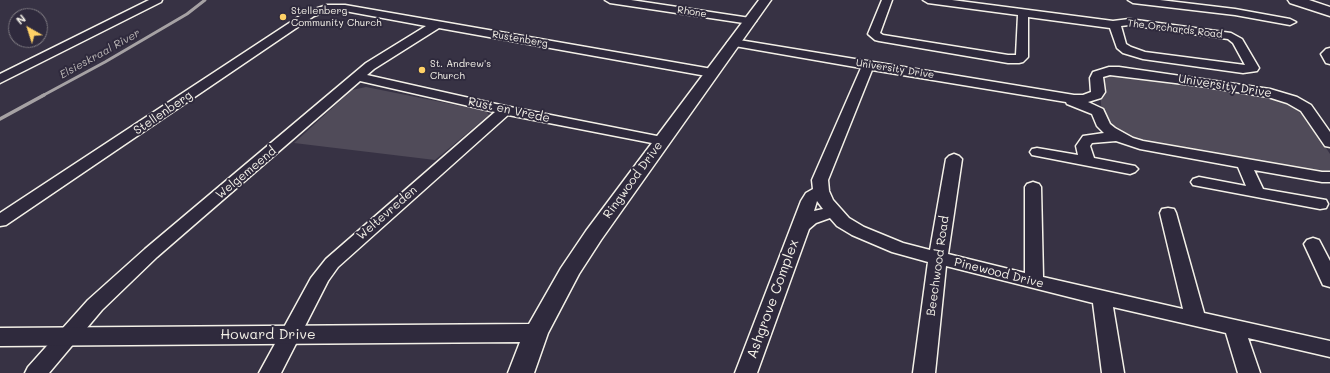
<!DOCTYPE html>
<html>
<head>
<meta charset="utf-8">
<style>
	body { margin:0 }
	#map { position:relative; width:1330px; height:373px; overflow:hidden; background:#373244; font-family:Mali,sans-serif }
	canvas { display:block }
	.north { position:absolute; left:8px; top:8px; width:40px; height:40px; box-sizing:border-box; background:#2f2a3d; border:1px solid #7e7a81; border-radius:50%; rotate:321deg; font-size:11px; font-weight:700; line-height:16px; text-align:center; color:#f4f1e8 }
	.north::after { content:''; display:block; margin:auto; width:14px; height:18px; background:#ffd166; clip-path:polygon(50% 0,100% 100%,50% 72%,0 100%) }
</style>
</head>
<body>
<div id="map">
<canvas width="1330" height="373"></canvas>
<div class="north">N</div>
</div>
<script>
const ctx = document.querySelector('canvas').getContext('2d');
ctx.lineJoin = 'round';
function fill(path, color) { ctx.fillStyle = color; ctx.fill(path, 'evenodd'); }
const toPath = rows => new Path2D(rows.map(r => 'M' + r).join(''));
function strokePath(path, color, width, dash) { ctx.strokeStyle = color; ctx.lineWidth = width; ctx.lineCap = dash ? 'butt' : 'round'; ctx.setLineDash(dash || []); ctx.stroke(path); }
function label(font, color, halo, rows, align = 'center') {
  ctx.font = font + ' Mali,sans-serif'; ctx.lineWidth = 4; ctx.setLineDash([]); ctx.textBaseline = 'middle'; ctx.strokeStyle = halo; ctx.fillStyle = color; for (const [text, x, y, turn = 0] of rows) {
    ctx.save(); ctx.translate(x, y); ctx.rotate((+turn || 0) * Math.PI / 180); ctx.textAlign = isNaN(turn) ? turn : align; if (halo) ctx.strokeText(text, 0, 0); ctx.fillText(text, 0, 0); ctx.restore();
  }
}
const green = toPath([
	[1102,73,1268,94,1300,108,1330,154,1330,172,1321,173,1142,143,1114,131,1102,113,1100,94],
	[366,87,486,111,489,115,435,160,294,143,352,90]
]);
const streamFar1 = toPath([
	[42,96,105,62,187,14,205,0]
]);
const stream = toPath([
	[0,119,44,95]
]);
const minor = toPath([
	[149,0,162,0,161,2,0,83,0,74,149,0],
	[605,0,631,0,750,18,756,21,750,24,610,3,605,0],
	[882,0,892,0,880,33,883,35,1008,55,1016,55,1018,15,928,3,923,0,952,0,1113,21,1129,19,1231,33,1242,39,1259,68,1257,71,1243,73,1143,59,1123,53,1117,48,1110,28,1028,17,1028,57,1023,62,1019,63,1008,63,879,41,875,40,868,34,882,0],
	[1129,25,1228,39,1233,43,1245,65,1145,52,1131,47,1126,44,1121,26,1129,25],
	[1128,0,1160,0,1235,9,1290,19,1296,22,1290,25,1235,15,1133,3,1128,0],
	[327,5,345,5,437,21,712,69,716,70,718,73,716,76,712,77,439,28,374,69,367,75,505,106,662,137,667,138,669,141,667,144,662,145,508,115,338,267,328,281,281,373,259,373,311,278,326,259,495,112,360,81,157,257,102,310,49,373,25,373,28,367,88,300,145,249,366,63,426,26,345,11,328,11,314,16,6,225,0,226,0,213,306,12,327,5],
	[733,39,1074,95,1083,95,1091,92,1090,78,1093,72,1109,67,1119,67,1270,89,1297,97,1311,105,1330,132,1330,147,1325,146,1301,111,1287,103,1268,97,1200,86,1110,75,1103,77,1105,92,1101,98,1088,102,1103,109,1110,124,1115,128,1133,138,1143,141,1322,172,1330,172,1330,182,1322,182,1254,170,1263,189,1326,200,1328,204,1326,208,1320,209,1193,185,1191,182,1193,179,1199,177,1246,186,1238,167,1140,149,1116,141,1092,143,1090,146,1094,158,1135,166,1138,169,1135,172,1130,174,1032,155,1030,152,1032,149,1037,148,1078,155,1076,146,1083,136,1104,133,1097,126,1092,114,1067,104,1066,102,872,70,828,180,829,191,833,200,849,218,864,227,903,243,930,250,946,159,949,156,954,154,959,156,962,159,948,254,1025,273,1025,187,1027,184,1033,182,1039,184,1041,187,1043,277,1183,309,1160,213,1162,209,1168,208,1174,209,1176,213,1204,313,1330,341,1330,357,1248,338,1260,373,1238,373,1226,333,1113,307,1124,373,1102,373,1093,303,946,266,935,373,913,373,928,262,892,252,852,235,837,226,830,218,816,223,809,229,757,373,735,373,801,201,806,193,813,189,812,180,861,68,729,45,727,43,729,41,733,39],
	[817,201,823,209,814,211,817,201],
	[1330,48,1330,64,1326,63,1321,54,1326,49,1330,48],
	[1313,238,1319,240,1330,261,1330,287,1323,285,1304,244,1307,240,1313,238]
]);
const tertiary = toPath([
	[759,0,771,0,601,240,579,274,548,333,534,373,508,373,520,342,0,346,0,328,529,324,561,268,586,231,759,0]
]);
const primary = toPath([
	[1288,0,1309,0,1330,7,1330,16,1290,3,1288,0]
]);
const markers = [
	[283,17,4,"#ffd166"],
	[422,70,4,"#ffd166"]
];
const farPoinames = [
	["Stellenberg",291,11],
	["Community Church",291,23],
	["St. Andrew's",430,64],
	["Church",430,76]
];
const farStreetnames = [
	["Rhone",692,12,9],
	["The Orchards Road",1175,29,7],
	["Rustenberg",520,39,10],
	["University Drive",895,69,9]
];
const farWaternames = [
	["Elsieskraal River",100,54,-29]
];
const streetNames = [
	["University Drive",1225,86,9],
	["Rust en Vrede",509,110,12],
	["Stellenberg",163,113,-34],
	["Welgemeend",246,173,-40],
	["Ringwood Drive",633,180,-54],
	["Weltevreden",387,213,-41],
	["Beechwood Road",938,266,-82],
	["Pinewood Drive",999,273,14]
];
const nearStreetnames = [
	["Ashgrove Complex",773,299,-70],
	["Howard Drive",268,335]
];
fill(green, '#504b59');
strokePath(streamFar1, '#a6a2a4', 3);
strokePath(stream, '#a6a2a4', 3.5);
strokePath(minor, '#f4f1e8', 3);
strokePath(tertiary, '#f4f1e8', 3);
strokePath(primary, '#f4f1e8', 3);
fill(minor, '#2f2a3d');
fill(tertiary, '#2f2a3d');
fill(primary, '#2f2a3d');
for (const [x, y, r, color] of markers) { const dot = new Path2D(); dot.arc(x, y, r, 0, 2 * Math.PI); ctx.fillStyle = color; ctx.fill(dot); strokePath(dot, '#2f2a3d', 1.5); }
label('10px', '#f4f1e8', '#2f2a3d', farPoinames, 'left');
label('10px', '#f4f1e8', '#2f2a3d', farStreetnames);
label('italic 11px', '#bab6b5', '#2f2a3d', farWaternames);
label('12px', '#f4f1e8', '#2f2a3d', streetNames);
label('14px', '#f4f1e8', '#2f2a3d', nearStreetnames);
</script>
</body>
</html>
